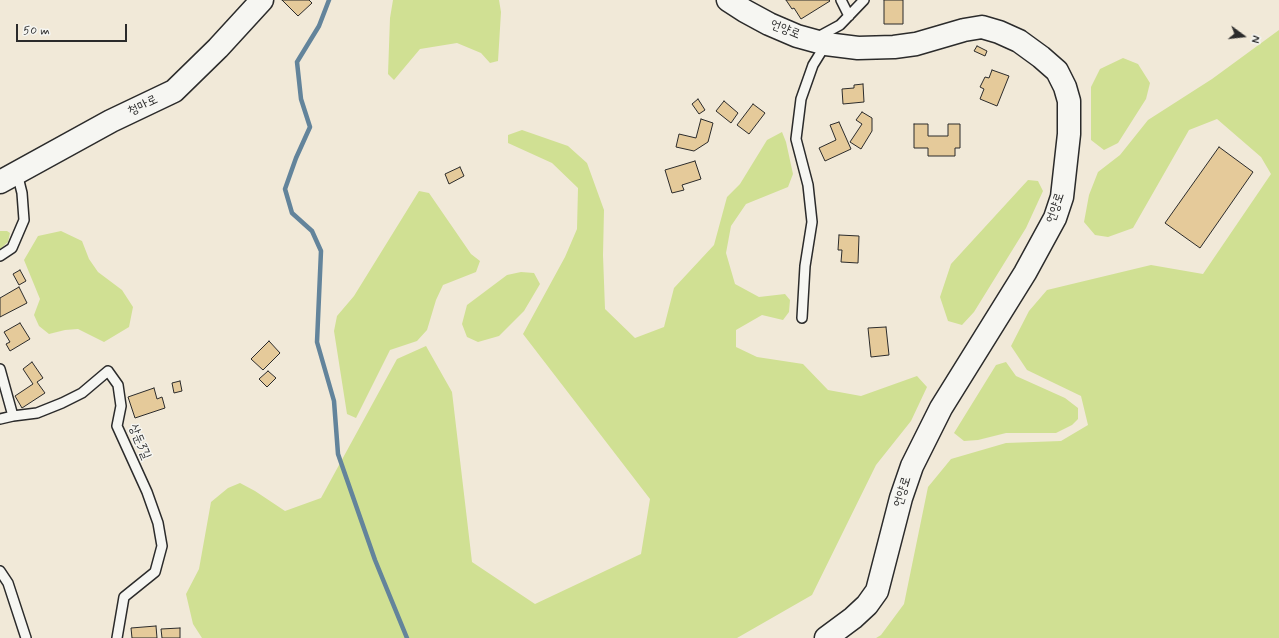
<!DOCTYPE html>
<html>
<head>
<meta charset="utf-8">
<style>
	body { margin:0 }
	#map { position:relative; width:1279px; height:638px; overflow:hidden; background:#f1e9d8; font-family:Mynerve,sans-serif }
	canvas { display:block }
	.north { position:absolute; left:1223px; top:16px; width:40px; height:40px; -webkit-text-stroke:3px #f6f6f2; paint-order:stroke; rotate:105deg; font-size:11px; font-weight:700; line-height:16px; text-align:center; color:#2b2b2b }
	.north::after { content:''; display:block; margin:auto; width:14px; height:18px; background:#2b2b2b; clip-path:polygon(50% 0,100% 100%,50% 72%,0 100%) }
	.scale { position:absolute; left:16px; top:24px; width:111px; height:18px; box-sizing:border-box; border:2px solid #2b2b2b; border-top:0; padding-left:5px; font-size:12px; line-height:14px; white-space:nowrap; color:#2b2b2b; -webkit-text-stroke:3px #f6f6f2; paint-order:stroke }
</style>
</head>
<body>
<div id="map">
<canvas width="1279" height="638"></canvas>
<div class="north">N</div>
<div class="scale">50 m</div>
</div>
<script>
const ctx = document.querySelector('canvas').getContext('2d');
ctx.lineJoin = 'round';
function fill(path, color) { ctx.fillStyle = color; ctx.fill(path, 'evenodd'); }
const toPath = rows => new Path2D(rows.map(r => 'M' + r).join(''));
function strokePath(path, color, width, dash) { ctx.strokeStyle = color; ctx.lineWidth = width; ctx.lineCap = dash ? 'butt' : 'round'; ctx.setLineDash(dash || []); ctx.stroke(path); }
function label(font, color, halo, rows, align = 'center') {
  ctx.font = font + ' Mynerve,"Poor Story",sans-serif'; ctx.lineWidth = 3; ctx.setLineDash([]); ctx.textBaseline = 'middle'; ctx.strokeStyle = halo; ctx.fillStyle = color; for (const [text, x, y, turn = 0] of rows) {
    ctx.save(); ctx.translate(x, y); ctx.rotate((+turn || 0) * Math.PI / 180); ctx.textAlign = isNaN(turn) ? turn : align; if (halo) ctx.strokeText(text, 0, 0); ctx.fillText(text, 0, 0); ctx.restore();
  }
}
const green = toPath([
	[393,0,499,0,501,12,498,61,490,63,481,53,457,43,420,49,394,80,388,74,390,18],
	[1279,30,1279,638,876,638,881,635,904,604,928,487,951,459,1006,443,1061,441,1088,425,1081,396,1027,370,1011,346,1029,311,1047,290,1151,265,1203,274,1271,174,1261,157,1217,119,1189,130,1133,228,1108,237,1095,235,1084,222,1089,195,1098,172,1120,155,1148,120,1212,79],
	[1123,58,1138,64,1150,83,1146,99,1118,143,1104,150,1091,140,1091,87,1100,69],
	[522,130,568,146,587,163,604,210,603,255,605,309,635,338,664,327,674,288,714,245,727,197,740,184,767,140,782,132,786,142,793,174,788,187,746,204,731,226,726,253,735,284,759,297,785,294,790,300,789,312,783,320,762,315,736,330,736,347,757,357,803,364,828,390,861,396,917,376,927,387,911,421,876,465,812,595,737,638,202,638,193,624,186,594,199,569,211,502,228,488,240,483,255,491,285,511,321,498,397,359,426,346,452,392,472,562,535,604,641,554,650,499,523,334,565,257,577,229,578,188,552,163,508,143,508,135],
	[1028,180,1038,181,1043,191,1026,228,974,312,962,325,948,321,940,297,951,264],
	[419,191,429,193,471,254,480,261,476,272,443,285,436,300,427,330,417,341,390,350,356,418,347,414,334,331,337,316,354,296],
	[0,231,7,231,10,233,8,242,0,249],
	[61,231,82,241,89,259,98,272,122,290,133,307,129,327,104,342,78,329,65,330,49,334,39,326,34,315,40,299,24,260,38,236],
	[521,272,534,273,540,284,524,311,499,336,478,342,467,337,462,324,467,305,507,275],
	[1006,362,1016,376,1065,398,1078,408,1078,419,1072,425,1056,433,1006,433,978,440,964,441,954,433,996,365]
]);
const stream = toPath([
	[329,0,319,26,297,62,301,99,310,127,296,158,285,189,292,213,312,231,321,251,317,342,334,401,338,454,375,560,407,638]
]);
const building = toPath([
	[282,0,309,0,312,3,298,16,282,0],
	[786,0,829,0,830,1,801,19,794,8,792,9,786,0],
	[884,0,903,0,903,24,884,24,884,0],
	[977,46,987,51,985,56,974,51,977,46],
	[992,70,1009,76,997,106,980,99,984,89,980,87,985,77,989,78,992,70],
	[863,84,864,102,843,104,842,89,854,88,854,85,863,84],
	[698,99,705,110,699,114,692,104,698,99],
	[724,101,738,113,731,123,716,111,724,101],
	[753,104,765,113,749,134,737,125,753,104],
	[862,112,872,118,872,131,861,149,850,142,862,124,856,120,862,112],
	[701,119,713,123,708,142,694,151,676,147,679,134,696,138,701,119],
	[839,122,851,149,825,161,819,148,836,140,830,125,839,122],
	[914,124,928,124,928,136,948,136,948,124,960,124,960,148,955,148,955,156,928,156,928,148,914,148,914,124],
	[1219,147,1253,172,1200,248,1165,223,1219,147],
	[695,161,701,179,682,185,684,190,672,193,665,170,695,161],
	[460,167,464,176,449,184,445,174,460,167],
	[839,235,859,236,858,263,841,262,842,250,838,250,839,235],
	[20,270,26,281,19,285,13,274,20,270],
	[19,287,27,303,0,317,0,298,19,287],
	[20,323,30,339,10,351,6,344,10,342,4,332,20,323],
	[886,327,889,355,871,357,868,328,886,327],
	[269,341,280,353,263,370,251,359,269,341],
	[32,362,43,378,37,382,45,393,22,408,15,396,33,384,23,369,32,362],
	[268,371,276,378,267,387,259,379,268,371],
	[180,381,182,391,174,393,172,383,180,381],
	[154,388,157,399,162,397,165,408,135,418,128,397,154,388],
	[156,626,157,638,132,638,131,628,156,626],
	[180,628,180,638,162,638,161,629,180,628]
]);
const service = toPath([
	[841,0,849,16],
	[816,38,840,25,864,0],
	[0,256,12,248,24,220,22,193,17,173],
	[802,318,805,266,812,222,808,185,796,139,801,99,813,65,826,44],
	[0,369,13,416,37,413,62,403,82,393,108,371,118,385,121,406,117,426,147,492,158,523,162,546,155,572,124,597,117,638],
	[0,419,13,416],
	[0,571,8,583,26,638]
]);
const tertiary = toPath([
	[728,0,745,11,769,24,797,36,826,44,858,48,894,47,916,44,964,30,982,27,999,32,1019,41,1041,57,1057,71,1065,87,1069,101,1069,134,1062,197,1055,218,1025,273,941,408,912,466,901,498,877,591,867,605,853,618,826,638],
	[0,182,111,121,174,91,218,48,262,0]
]);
const streetNames = [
	["언양로",785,30,22],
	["청마로",143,106,-26],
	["언양로",1056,208,-71],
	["상둔3길",139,442,67],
	["언양로",903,492,-73]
];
fill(green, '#d0e093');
strokePath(stream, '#63849b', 4.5);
fill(building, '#e5ca9a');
strokePath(building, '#2b2b2b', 1);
strokePath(service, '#2b2b2b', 12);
strokePath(tertiary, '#2b2b2b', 25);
strokePath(service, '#f6f6f2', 9);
strokePath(tertiary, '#f6f6f2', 22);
label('13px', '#2b2b2b', '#f6f6f2', streetNames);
</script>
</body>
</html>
